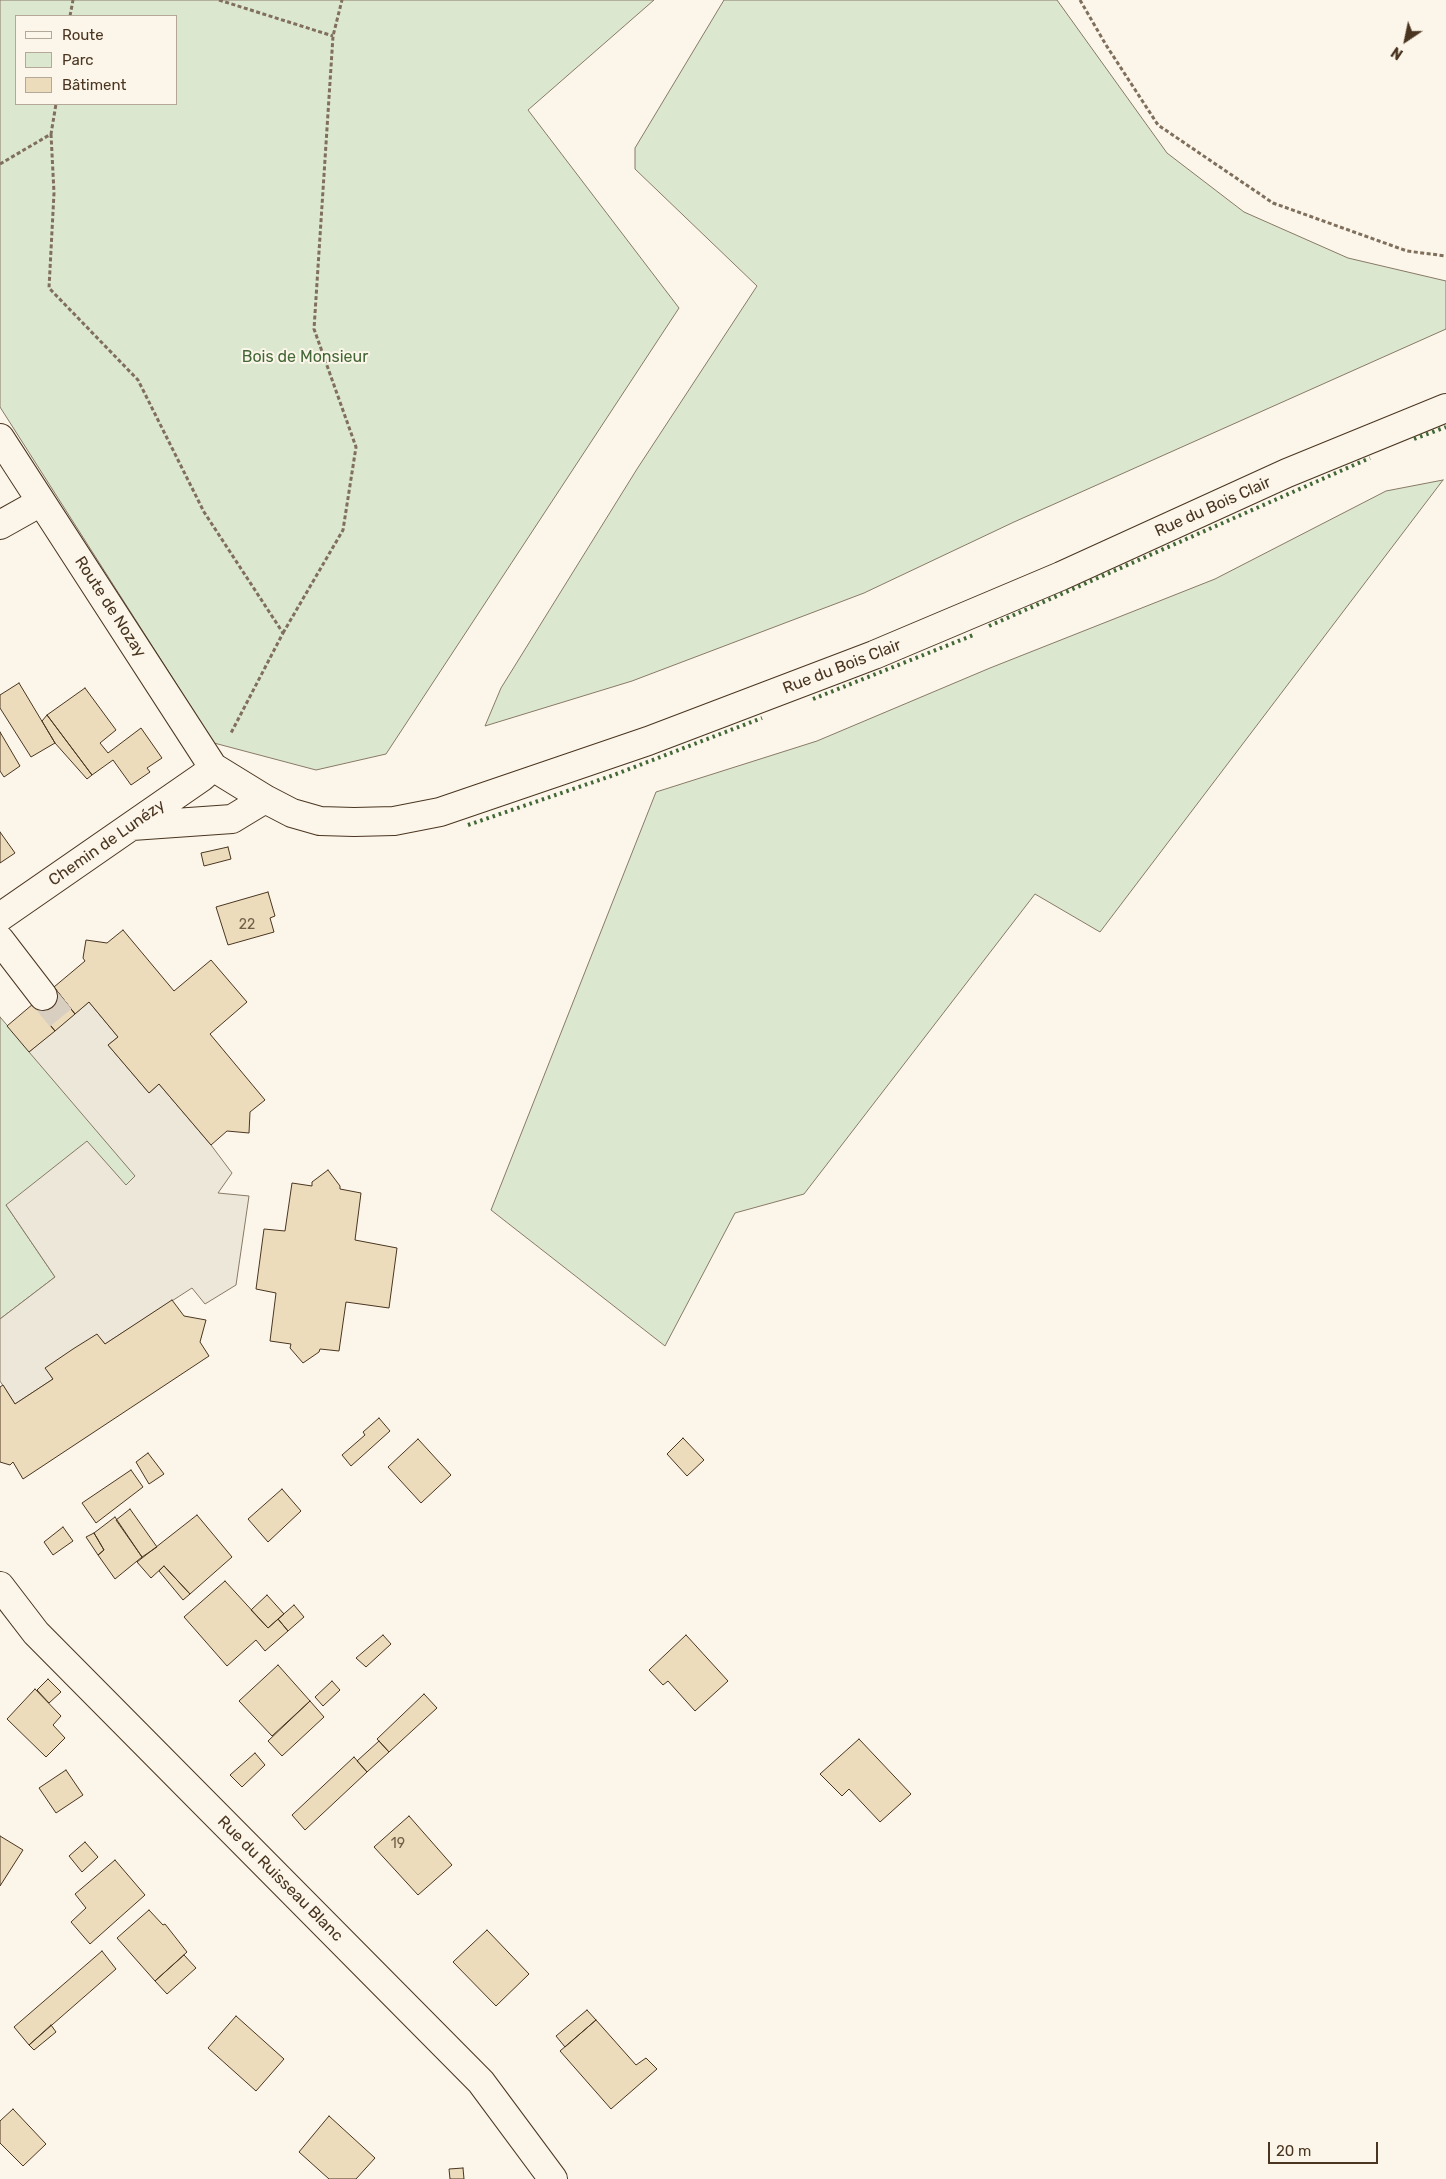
<!DOCTYPE html>
<html>
<head>
<meta charset="utf-8">
<style>
	body { margin:0 }
	#map { position:relative; width:1446px; height:2179px; overflow:hidden; background:#fbf6e9; font-family:Rubik,sans-serif }
	canvas { display:block }
	.legend { position:absolute; left:15px; top:15px; width:162px; height:90px; box-sizing:border-box; background:#fbf6e9; border:1px solid #b4a999; margin:0; padding:6px 9px; list-style:none; font-size:15px; color:#4a3520 }
	.legend li { display:flex; align-items:center; gap:10px; height:25px }
	.legend b { width:25px; border:1px solid #b4a999 }
	.north { position:absolute; left:1381px; top:15px; width:50px; height:50px; -webkit-text-stroke:4px #fbf6e9; paint-order:stroke; rotate:214deg; font-size:14px; font-weight:700; line-height:20px; text-align:center; color:#4a3520 }
	.north::after { content:''; display:block; margin:auto; width:18px; height:22px; background:#4a3520; clip-path:polygon(50% 0,100% 100%,50% 72%,0 100%) }
	.scale { position:absolute; left:1268px; top:2142px; width:110px; height:22px; box-sizing:border-box; border:2px solid #4a3520; border-top:0; padding-left:6px; font-size:15px; line-height:18px; white-space:nowrap; color:#4a3520; -webkit-text-stroke:4px #fbf6e9; paint-order:stroke }
</style>
</head>
<body>
<div id="map">
<canvas width="1446" height="2179"></canvas>
<ul class="legend">
<li><b style="height:6px;background:#fbf6e9"></b>Route</li>
<li><b style="height:14px;background:#dce7d0"></b>Parc</li>
<li><b style="height:14px;background:#ecdcbc"></b>Bâtiment</li>
</ul>
<div class="north">N</div>
<div class="scale">20 m</div>
</div>
<script>
const ctx = document.querySelector('canvas').getContext('2d');
ctx.lineJoin = 'round';
function fill(path, color) { ctx.fillStyle = color; ctx.fill(path, 'evenodd'); }
const toPath = rows => new Path2D(rows.map(r => 'M' + r).join(''));
function strokePath(path, color, width, dash) { ctx.strokeStyle = color; ctx.lineWidth = width; ctx.lineCap = dash ? 'butt' : 'round'; ctx.setLineDash(dash || []); ctx.stroke(path); }
function label(font, color, halo, rows, align = 'center') {
  ctx.font = font + ' Rubik,sans-serif'; ctx.lineWidth = 4; ctx.setLineDash([]); ctx.textBaseline = 'middle'; ctx.strokeStyle = halo; ctx.fillStyle = color; for (const [text, x, y, turn = 0] of rows) {
    ctx.save(); ctx.translate(x, y); ctx.rotate((+turn || 0) * Math.PI / 180); ctx.textAlign = isNaN(turn) ? turn : align; if (halo) ctx.strokeText(text, 0, 0); ctx.fillText(text, 0, 0); ctx.restore();
  }
}
const green = toPath([
	[0,0,654,0,528,110,679,308,386,754,316,770,214,743,0,407,0,0],
	[16,16,176,16,176,104,16,104,16,16],
	[724,0,1057,0,1167,153,1244,212,1348,258,1446,281,1446,329,1014,522,864,593,632,681,485,726,501,688,637,469,757,286,635,169,635,148,724,0],
	[1443,480,1100,932,1035,894,804,1194,735,1213,665,1346,491,1210,656,792,817,741,990,668,1215,579,1386,491,1443,480],
	[0,1017,136,1175,126,1185,6,1205,55,1277,0,1319,0,1017]
]);
const parking = toPath([
	[89,1002,118,1037,108,1045,149,1093,159,1084,211,1145,232,1173,218,1193,249,1196,236,1285,205,1304,192,1288,105,1344,97,1335,46,1368,53,1379,15,1404,0,1381,0,1319,55,1277,6,1205,87,1141,126,1185,135,1176,29,1052,89,1002]
]);
const building = toPath([
	[19,683,55,743,31,757,0,708,0,695,19,683],
	[85,688,116,730,100,743,108,753,141,728,162,758,147,768,150,772,131,785,113,760,92,775,47,715,85,688],
	[47,715,92,775,87,779,55,743,42,721,47,715],
	[0,732,20,766,4,777,0,771,0,732],
	[0,832,15,853,0,863,0,832],
	[228,847,231,859,204,866,201,853,228,847],
	[268,892,275,916,270,918,274,932,228,945,216,907,268,892],
	[123,930,174,991,211,960,247,1002,210,1034,265,1100,250,1112,249,1133,227,1131,211,1145,159,1084,149,1093,108,1045,118,1037,89,1002,75,1014,54,987,85,961,83,958,86,940,107,943,123,930],
	[54,987,75,1014,55,1031,33,1004,54,987],
	[33,1004,55,1031,29,1052,7,1026,33,1004],
	[328,1170,340,1186,340,1189,361,1193,355,1240,397,1248,389,1308,346,1302,339,1351,320,1349,319,1352,303,1363,290,1348,291,1344,270,1341,276,1293,256,1289,264,1229,285,1231,292,1183,312,1186,312,1182,328,1170],
	[172,1300,184,1316,206,1320,200,1342,209,1356,23,1479,13,1462,10,1465,0,1462,0,1387,3,1385,15,1404,53,1379,45,1368,73,1349,97,1334,105,1344,172,1300],
	[379,1418,390,1431,351,1466,342,1455,365,1435,363,1432,379,1418],
	[683,1438,704,1460,687,1476,667,1454,683,1438],
	[418,1439,451,1475,421,1503,388,1467,418,1439],
	[148,1453,164,1474,149,1484,136,1462,148,1453],
	[131,1470,143,1487,96,1523,82,1503,131,1470],
	[282,1489,301,1511,268,1542,248,1519,282,1489],
	[130,1509,157,1547,142,1557,116,1520,130,1509],
	[197,1515,232,1557,190,1594,164,1566,151,1578,137,1562,197,1515],
	[115,1517,142,1557,115,1579,98,1555,104,1550,94,1533,115,1517],
	[63,1527,73,1541,53,1555,44,1542,63,1527],
	[94,1533,104,1550,98,1555,86,1537,94,1533],
	[164,1566,190,1594,183,1600,159,1571,164,1566],
	[225,1581,268,1628,278,1619,288,1631,265,1651,256,1640,227,1666,184,1617,225,1581],
	[267,1595,284,1614,268,1628,251,1610,267,1595],
	[294,1605,304,1617,288,1631,278,1619,294,1605],
	[383,1635,391,1644,366,1667,356,1658,383,1635],
	[686,1635,728,1681,695,1711,668,1681,663,1685,649,1670,686,1635],
	[278,1665,310,1701,272,1736,239,1701,278,1665],
	[48,1679,61,1692,49,1703,37,1690,48,1679],
	[332,1681,340,1690,323,1706,315,1697,332,1681],
	[35,1689,61,1716,53,1725,65,1738,46,1757,7,1719,35,1689],
	[424,1694,437,1708,389,1752,377,1739,424,1694],
	[310,1701,324,1717,282,1756,268,1741,310,1701],
	[859,1739,911,1794,880,1822,849,1789,842,1796,820,1774,859,1739],
	[379,1741,389,1752,367,1772,357,1761,379,1741],
	[255,1753,265,1765,242,1787,230,1775,255,1753],
	[354,1757,367,1772,305,1830,292,1815,354,1757],
	[66,1770,83,1795,56,1813,39,1788,66,1770],
	[409,1816,452,1865,418,1895,374,1847,409,1816],
	[0,1836,23,1850,0,1886,0,1836],
	[85,1842,98,1857,82,1872,69,1856,85,1842],
	[115,1860,145,1895,90,1944,71,1922,86,1908,75,1894,115,1860],
	[149,1910,163,1925,165,1924,187,1952,155,1981,117,1938,149,1910],
	[487,1930,529,1974,496,2006,453,1962,487,1930],
	[102,1951,116,1969,29,2045,14,2027,102,1951],
	[184,1955,196,1968,167,1994,155,1981,184,1955],
	[587,2010,596,2020,565,2047,556,2036,587,2010],
	[236,2016,284,2059,256,2091,208,2048,236,2016],
	[596,2020,636,2065,646,2058,657,2069,611,2109,560,2051,596,2020],
	[51,2025,56,2032,34,2050,29,2045,51,2025],
	[13,2109,46,2144,23,2166,0,2143,0,2121,13,2109],
	[329,2116,375,2158,356,2179,329,2179,299,2152,329,2116],
	[463,2168,464,2179,450,2179,449,2169,463,2168]
]);
const minorTunnel = toPath([
	[43,996,65,1023]
]);
const path = toPath([
	[219,0,333,36],
	[1080,0,1106,45,1158,125,1273,203,1407,251,1446,256],
	[70,16,73,0],
	[51,134,54,193,49,288,138,380,204,512,283,633,231,733],
	[0,164,51,134,56,104],
	[283,633,343,530,356,447,314,329,333,36,342,0]
]);
const minor = toPath([
	[0,438,213,767,265,799,292,813,320,821,354,822,394,821,440,812,648,741,874,655,1061,576,1287,473,1446,408],
	[0,525,41,502],
	[132,826,232,819,265,799],
	[0,917,202,777,213,767],
	[0,940,43,996],
	[0,1586,36,1633,481,2082,553,2179]
]);
const hedge = toPath([
	[1414,439,1446,427],
	[989,626,1370,458],
	[813,699,976,634],
	[468,825,611,776,762,718]
]);
const numberNames = [
	["22",247,925],
	["19",398,1844]
];
const parkNames = [
	["Bois de Monsieur",305,357]
];
const streetNames = [
	["Rue du Bois Clair",1213,507,-24],
	["Route de Nozay",110,607,57],
	["Rue du Bois Clair",842,667,-21],
	["Chemin de Lunézy",107,843,-35],
	["Rue du Ruisseau Blanc",280,1879,45]
];
fill(green, '#dce7d0');
strokePath(green, '#887966', 1);
fill(parking, '#ede7d9');
strokePath(parking, '#887966', 1);
fill(building, '#ecdcbc');
strokePath(building, '#4a3520', 1);
strokePath(minorTunnel, '#d8cfc1', 28, [28, 14]);
strokePath(minor, '#4a3520', 30);
strokePath(path, '#7f6f5c', 3, [4, 2.5]);
strokePath(minor, '#fbf6e9', 28);
strokePath(hedge, '#436837', 4, [2.5, 4]);
label('14px', '#725f47', null, numberNames);
label('16px', '#436837', '#fbf6e9', parkNames);
label('16px', '#4a3520', '#fbf6e9', streetNames);
</script>
</body>
</html>
